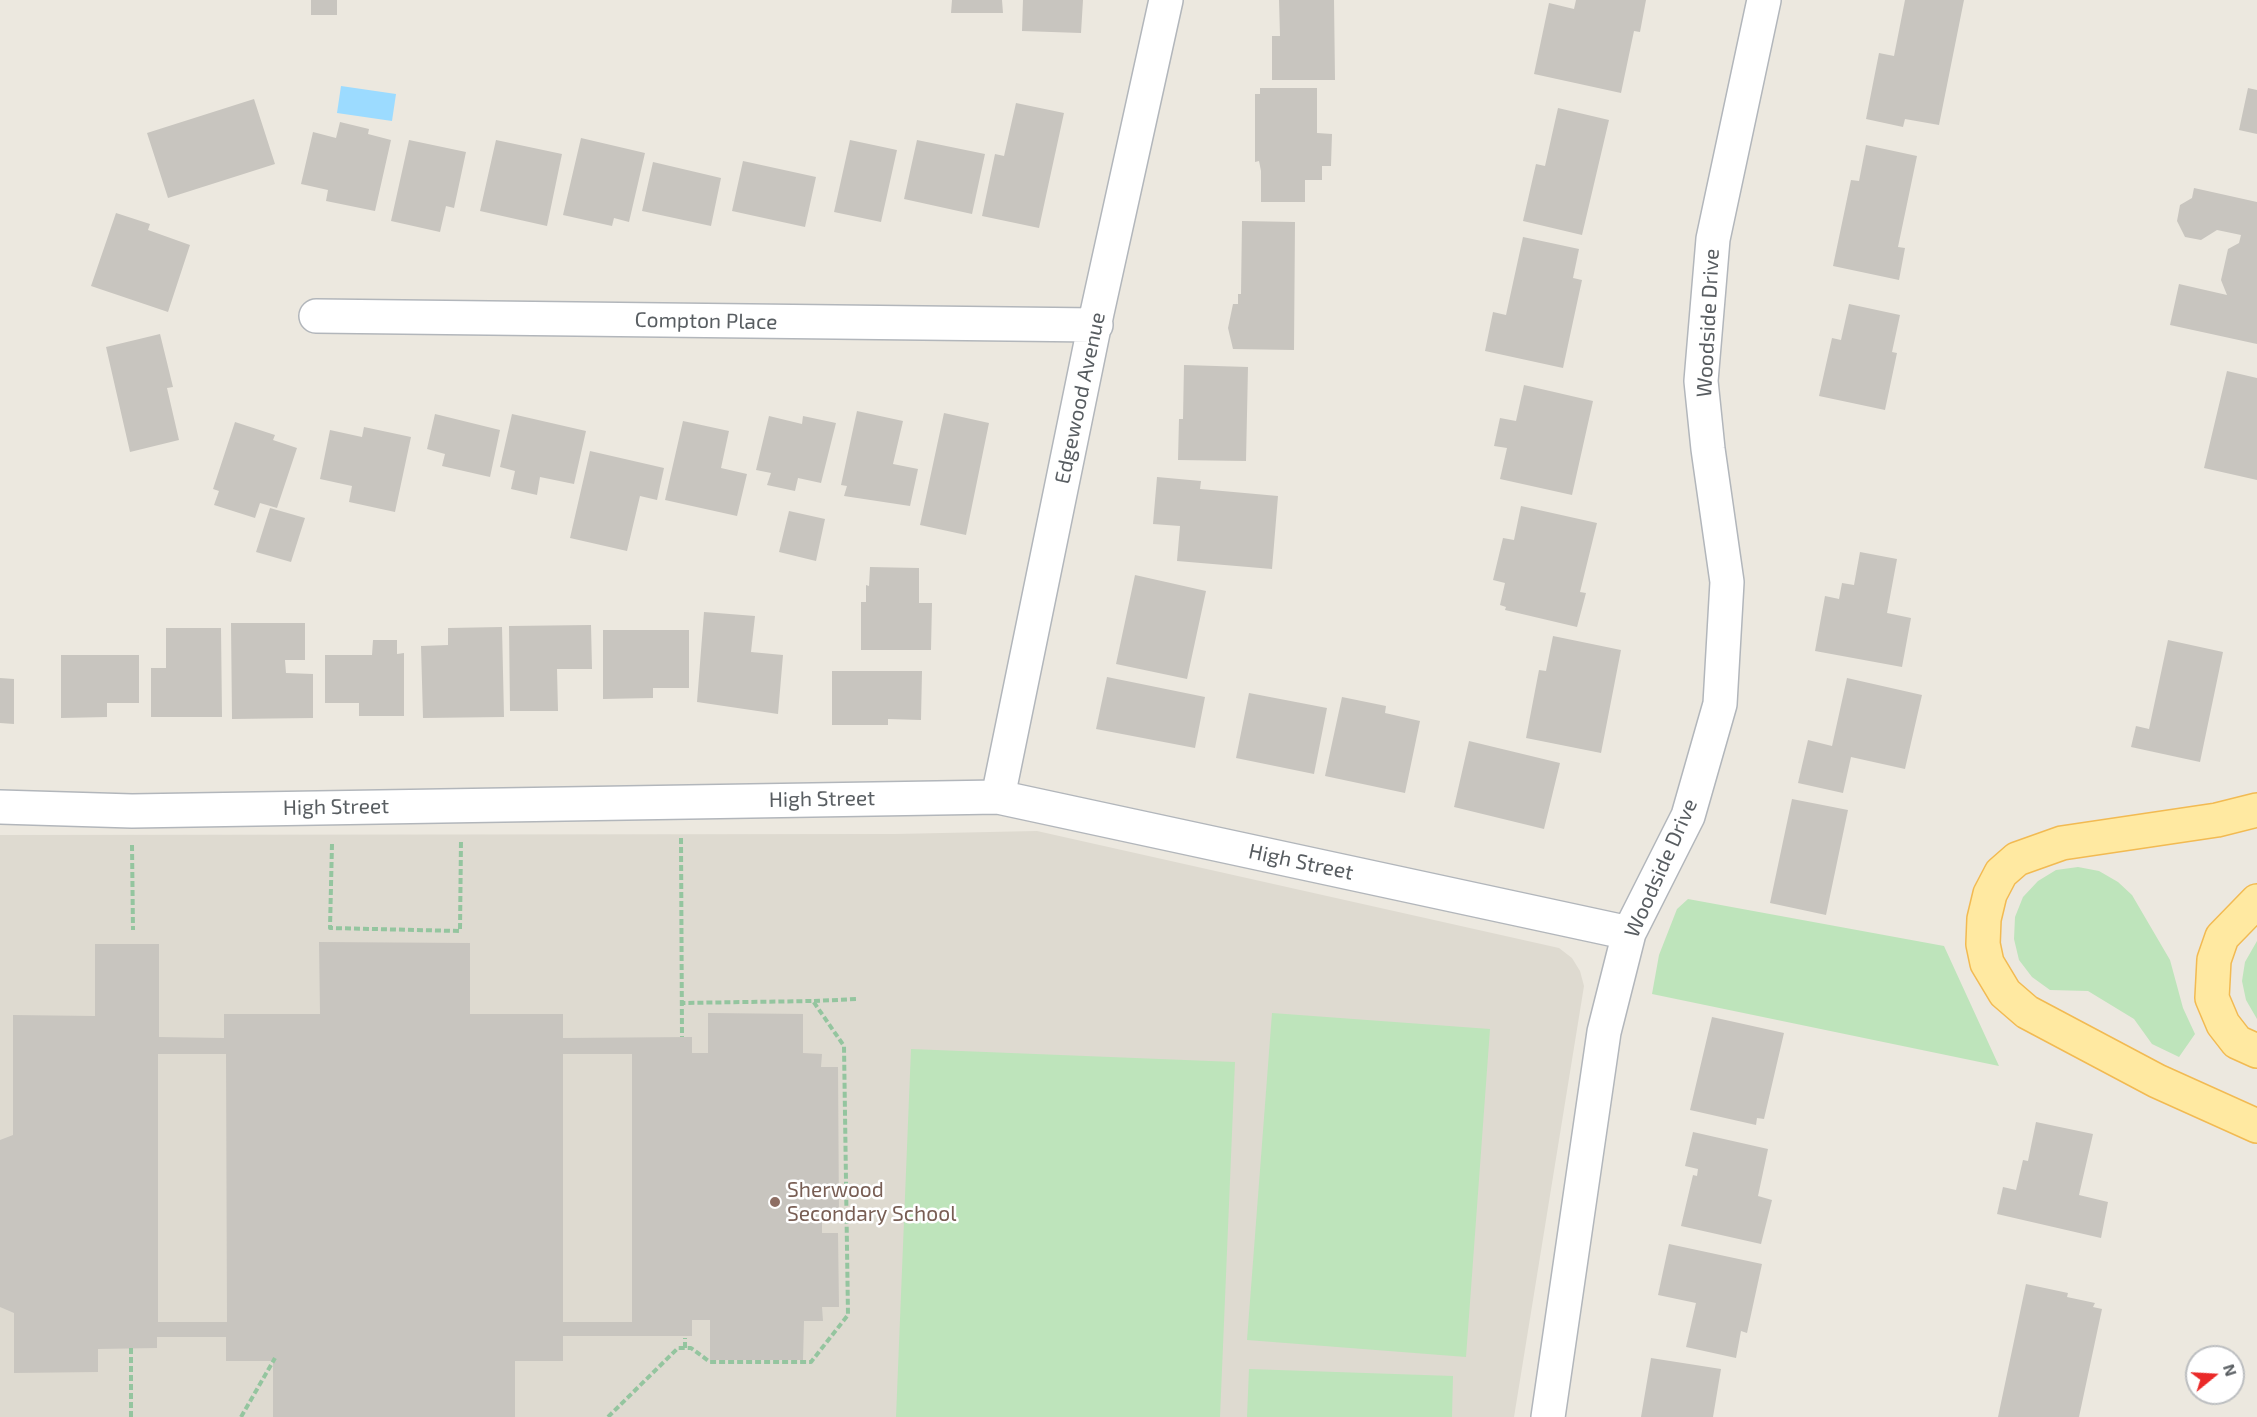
<!DOCTYPE html>
<html>
<head>
<meta charset="utf-8">
<style>
	body { margin:0 }
	#map { position:relative; width:2257px; height:1417px; overflow:hidden; background:#ece8df; font-family:"Exo 2",sans-serif }
	canvas { display:block }
	.north { position:absolute; left:2185px; top:1345px; width:60px; height:60px; box-sizing:border-box; background:#fff; border:2px solid #bcbec0; border-radius:50%; rotate:72deg; font-size:16px; font-weight:700; line-height:24px; text-align:center; color:#585d61 }
	.north::after { content:''; display:block; margin:auto; width:21px; height:27px; background:#ea2928; clip-path:polygon(50% 0,100% 100%,50% 72%,0 100%) }
</style>
</head>
<body>
<div id="map">
<canvas width="2257" height="1417"></canvas>
<div class="north">N</div>
</div>
<script>
const ctx = document.querySelector('canvas').getContext('2d');
ctx.lineJoin = 'round';
function fill(path, color) { ctx.fillStyle = color; ctx.fill(path, 'evenodd'); }
const toPath = rows => new Path2D(rows.map(r => 'M' + r).join(''));
function strokePath(path, color, width, dash) { ctx.strokeStyle = color; ctx.lineWidth = width; ctx.lineCap = dash ? 'butt' : 'round'; ctx.setLineDash(dash || []); ctx.stroke(path); }
function label(font, color, halo, rows, align = 'center') {
  ctx.font = font + ' "Exo 2",sans-serif'; ctx.lineWidth = 5; ctx.setLineDash([]); ctx.textBaseline = 'middle'; ctx.strokeStyle = halo; ctx.fillStyle = color; for (const [text, x, y, turn = 0] of rows) {
    ctx.save(); ctx.translate(x, y); ctx.rotate((+turn || 0) * Math.PI / 180); ctx.textAlign = isNaN(turn) ? turn : align; if (halo) ctx.strokeText(text, 0, 0); ctx.fillText(text, 0, 0); ctx.restore();
  }
}
const education = toPath([
	[1037,831,1559,948,1572,958,1580,971,1584,986,1514,1417,0,1417,0,835,895,834]
]);
const green = toPath([
	[2078,867,2099,871,2118,882,2132,895,2170,960,2183,1008,2195,1034,2179,1057,2152,1044,2134,1019,2088,991,2050,990,2032,977,2019,960,2014,939,2015,917,2023,897,2038,881,2056,870],
	[1688,899,1944,946,1999,1066,1652,994,1659,955,1677,909],
	[2257,941,2257,1019,2246,1000,2242,981,2245,962],
	[1272,1013,1490,1029,1466,1357,1247,1340],
	[911,1049,1235,1062,1220,1417,896,1417],
	[1249,1369,1453,1376,1452,1417,1247,1417]
]);
const water = toPath([
	[341,86,396,94,392,121,337,113]
]);
const building = toPath([
	[311,0,337,0,337,15,311,15],
	[952,0,1002,0,1003,13,951,13],
	[1023,0,1083,0,1081,33,1022,31],
	[1279,0,1334,0,1335,80,1272,80,1272,36,1280,36],
	[1576,0,1646,0,1640,32,1634,31,1621,93,1534,74,1549,3,1574,9],
	[1905,0,1964,0,1939,125,1905,119,1903,127,1866,119,1879,53,1894,56],
	[1260,88,1317,88,1317,133,1332,134,1331,166,1322,166,1322,180,1305,180,1305,202,1261,202,1261,171,1259,161,1255,162,1255,94,1260,94],
	[2248,88,2257,90,2257,134,2239,130],
	[254,99,275,164,168,198,147,133],
	[1016,103,1064,113,1039,228,982,216,995,154,1004,156],
	[1558,108,1609,120,1582,235,1523,221,1536,164,1545,166],
	[340,122,369,129,368,134,391,140,375,211,326,201,328,190,301,184,313,132,336,138],
	[581,138,645,153,629,222,614,218,612,226,563,215],
	[409,140,466,152,454,208,446,206,440,232,391,221],
	[496,140,562,154,547,226,480,211],
	[850,140,897,150,881,222,834,212],
	[917,140,985,154,972,214,904,199],
	[1866,145,1917,156,1898,247,1905,248,1899,280,1833,266,1851,180,1859,181],
	[743,161,816,177,805,227,732,211],
	[653,162,721,178,711,226,642,211],
	[2194,188,2257,202,2257,344,2170,325,2179,284,2227,295,2221,280,2228,249,2239,243,2241,235,2217,230,2201,240,2185,237,2177,221,2180,205,2192,198],
	[116,213,150,224,148,230,190,245,168,312,91,286],
	[1242,221,1295,222,1294,350,1233,349,1228,328,1233,304,1238,304,1238,294,1241,294],
	[1523,237,1579,249,1573,278,1582,280,1563,368,1485,351,1493,312,1506,315],
	[1849,304,1900,315,1892,352,1897,353,1885,410,1819,396,1832,338,1841,340],
	[160,334,173,387,167,388,179,440,130,452,106,347],
	[1184,365,1248,367,1246,461,1178,460,1179,419,1183,419],
	[2227,371,2257,378,2257,480,2204,468],
	[1524,385,1593,401,1572,495,1500,479,1507,448,1494,446,1500,418,1516,421],
	[857,411,903,421,893,464,918,469,910,506,844,496,847,486,841,485],
	[944,413,989,423,966,535,920,525],
	[435,414,500,430,490,477,442,466,445,454,427,449],
	[512,414,586,431,574,484,540,477,537,495,511,489,515,471,500,467],
	[769,416,802,424,803,416,836,423,821,483,798,478,795,491,767,485,771,473,756,470],
	[683,421,729,431,721,468,747,474,737,516,665,500],
	[235,422,275,435,273,440,297,448,277,508,260,503,255,518,214,505,219,491,213,489],
	[364,427,411,437,395,512,349,502,352,486,320,479,330,430,362,437],
	[590,451,664,468,657,500,640,496,627,551,570,538],
	[1157,477,1201,481,1200,489,1278,496,1272,569,1177,561,1180,526,1153,524],
	[1521,506,1597,523,1580,592,1586,593,1577,627,1505,610,1506,607,1500,605,1505,583,1493,580,1503,538,1514,540],
	[270,508,305,518,291,562,256,552],
	[789,511,825,519,816,561,779,552],
	[1860,552,1897,559,1887,613,1911,618,1902,667,1815,651,1825,596,1839,599,1842,583,1854,585],
	[870,567,919,568,919,603,932,603,931,650,861,650,861,602,866,602,866,585,869,586],
	[1135,575,1206,591,1187,679,1116,664],
	[704,612,755,616,751,652,783,655,778,714,697,702],
	[231,623,305,623,305,660,285,660,286,673,313,674,313,718,232,719],
	[591,625,592,669,557,669,558,711,510,711,509,626],
	[502,627,504,717,423,718,421,646,448,645,448,628],
	[166,628,221,628,222,717,151,717,151,668,166,668],
	[603,630,689,630,689,688,653,688,653,698,603,699],
	[1553,636,1621,650,1601,753,1526,738,1539,670,1546,671],
	[373,640,397,640,397,654,404,653,404,716,359,716,359,703,325,703,325,655,372,655],
	[2168,640,2223,652,2200,762,2131,747,2136,726,2149,729],
	[61,655,139,655,139,703,107,703,107,717,61,718],
	[832,671,922,671,921,720,888,719,888,725,832,725],
	[1107,677,1205,697,1195,748,1096,729],
	[0,678,14,679,14,724,0,723],
	[1847,678,1922,695,1905,769,1851,757,1843,793,1798,783,1808,740,1832,746],
	[1249,693,1327,708,1314,774,1236,758],
	[1342,697,1386,706,1385,713,1420,721,1405,793,1325,776],
	[1469,741,1560,763,1544,829,1454,807],
	[1792,799,1848,810,1826,915,1770,903],
	[319,942,470,943,470,1014,563,1014,563,1038,692,1037,692,1053,708,1053,708,1013,803,1014,803,1053,822,1054,821,1067,838,1067,839,1219,822,1219,822,1233,838,1233,839,1307,822,1307,823,1321,804,1321,803,1360,710,1360,710,1320,692,1320,692,1336,563,1336,563,1361,515,1361,515,1417,273,1417,273,1361,226,1361,226,1337,157,1337,157,1348,98,1349,98,1372,14,1373,14,1313,0,1307,0,1140,13,1135,13,1015,95,1016,95,944,159,944,159,1037,224,1038,224,1014,320,1014],
	[158,1054,226,1054,227,1322,158,1322],
	[563,1054,632,1054,632,1322,563,1322],
	[1712,1017,1784,1033,1764,1119,1757,1118,1756,1125,1690,1110],
	[2036,1122,2093,1134,2079,1195,2108,1202,2101,1238,1997,1214,2003,1187,2016,1190,2023,1160,2028,1161],
	[1693,1132,1768,1149,1758,1196,1772,1200,1761,1244,1681,1226,1693,1175,1697,1176,1698,1169,1685,1166],
	[1669,1244,1762,1264,1747,1333,1741,1331,1736,1358,1686,1347,1696,1303,1658,1295],
	[2026,1284,2068,1293,2067,1297,2095,1303,2093,1307,2102,1309,2079,1417,1998,1417],
	[1651,1358,1721,1369,1713,1417,1641,1417]
]);
const path = toPath([
	[681,838,682,1037],
	[332,844,330,928,460,931,461,841],
	[132,845,133,930],
	[814,1001,857,999],
	[685,1348,685,1338],
	[131,1417,131,1347],
	[241,1417,275,1358],
	[608,1417,678,1348,691,1348,710,1362,811,1362,848,1315,844,1046,813,1001,681,1003]
]);
const minor = toPath([
	[316,316,1096,325],
	[998,797,1097,313,1166,0],
	[0,807,132,811,998,797,1629,933],
	[1548,1417,1604,1032,1629,933,1688,816,1720,704,1727,582,1708,449,1701,381,1713,239,1764,0]
]);
const major = toPath([
	[2257,810,2217,820,2062,843,2017,859,2001,873,1990,894,1984,919,1983,944,1987,963,2005,993,2027,1012,2157,1081,2257,1126],
	[2257,901,2222,937,2214,960,2212,998,2223,1024,2237,1042,2257,1051]
]);
const markers = [
	[775,1202,6,"#8d6e63"]
];
const streetNames = [
	["Compton Place",706,321,1],
	["Woodside Drive",1708,323,-87],
	["Edgewood Avenue",1080,398,-78],
	["High Street",822,799,-1],
	["High Street",336,807,-1],
	["High Street",1301,862,12],
	["Woodside Drive",1661,868,-66]
];
const educationNames = [
	["Sherwood",787,1190],
	["Secondary School",787,1214]
];
fill(education, '#dedad0');
fill(green, '#bee4bb');
fill(water, '#9cdbff');
fill(building, '#c8c5bf');
strokePath(minor, '#b2b6bb', 36);
strokePath(major, '#f2ba52', 36);
strokePath(path, '#94c59f', 4, [6, 3]);
strokePath(minor, '#fff', 33);
strokePath(major, '#ffe9a1', 33);
for (const [x, y, r, color] of markers) { const dot = new Path2D(); dot.arc(x, y, r, 0, 2 * Math.PI); ctx.fillStyle = color; ctx.fill(dot); strokePath(dot, '#fff', 2); }
label('21px', '#585d61', '#fff', streetNames);
label('21px', '#785e54', '#fff', educationNames, 'left');
</script>
</body>
</html>
